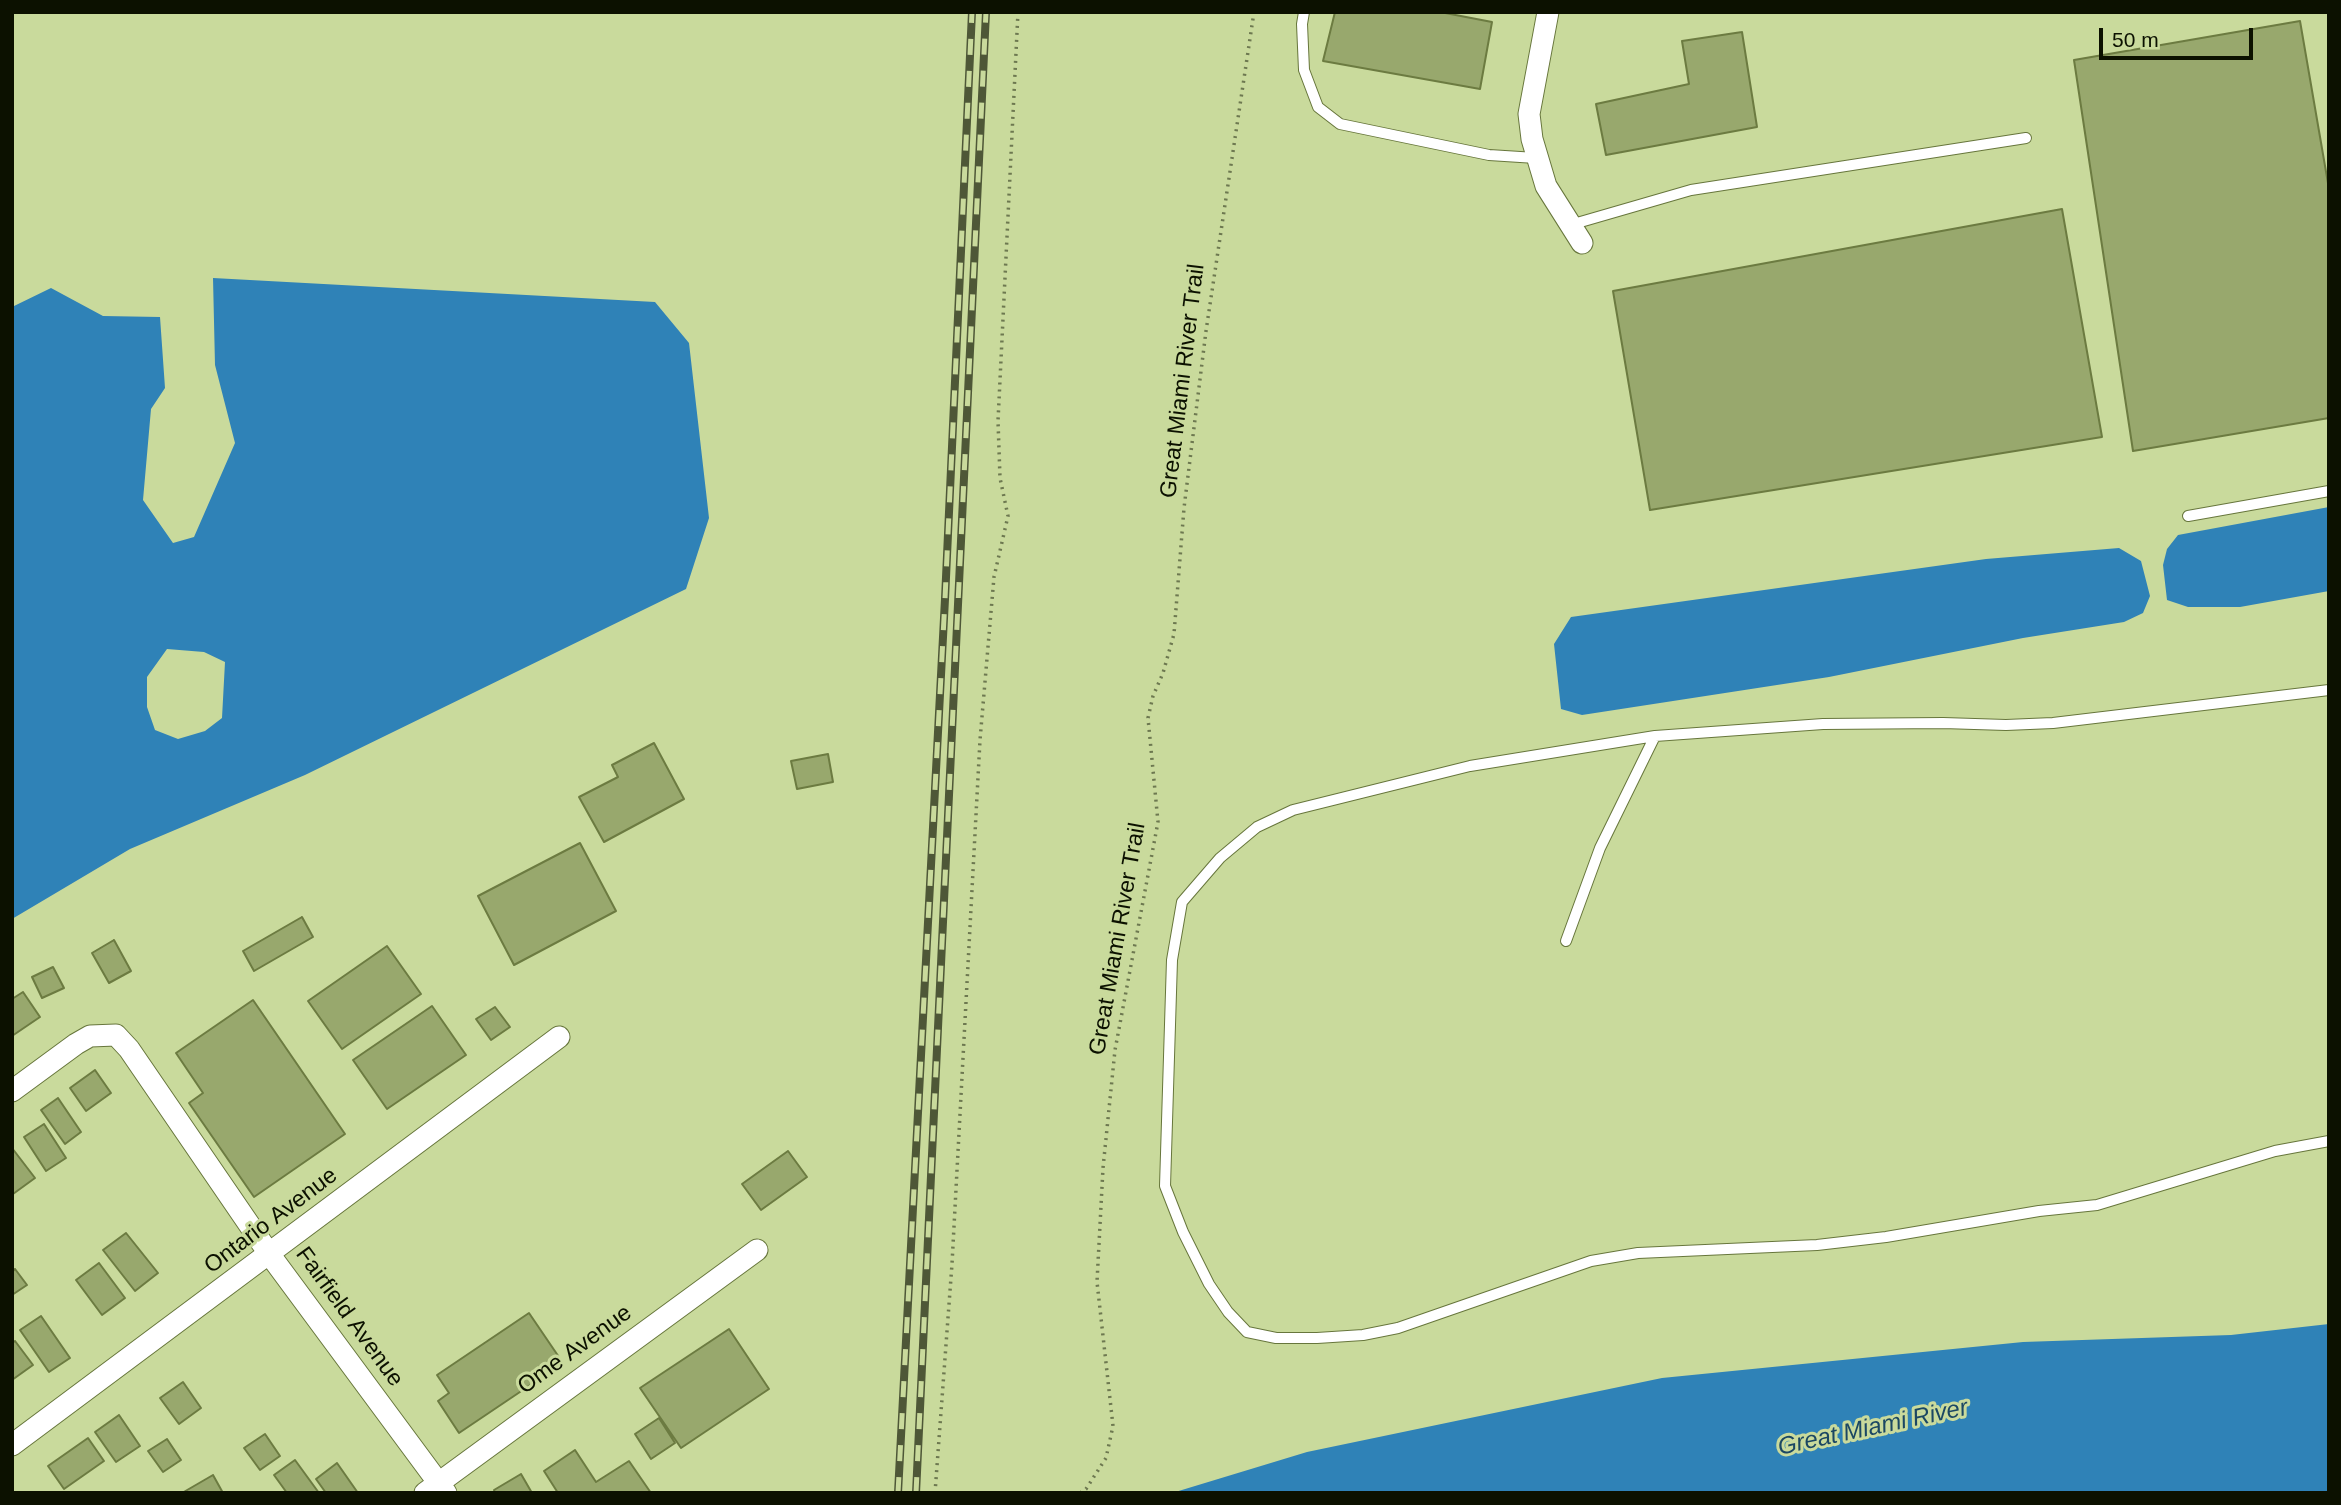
<!DOCTYPE html>
<html>
<head>
<meta charset="utf-8">
<style>
	body { margin:0 }
	#map { position:relative; width:2341px; height:1505px; overflow:hidden; background:#c9da9c; font-family:Arial,sans-serif }
	canvas { display:block }
	.frame { position:absolute; inset:0; border:14px solid #0c1100; pointer-events:none }
	.scale { position:absolute; left:2099px; top:28px; width:154px; height:32px; box-sizing:border-box; border:4px solid #0c1100; border-top:0; padding-left:9px; font-size:21px; line-height:24px; white-space:nowrap; color:#0c1100; -webkit-text-stroke:5px #c9da9c; paint-order:stroke }
</style>
</head>
<body>
<div id="map">
<canvas width="2341" height="1505"></canvas>
<div class="frame"></div>
<div class="scale">50 m</div>
</div>
<script>
const ctx = document.querySelector('canvas').getContext('2d');
ctx.lineJoin = 'round';
function fill(path, color) { ctx.fillStyle = color; ctx.fill(path, 'evenodd'); }
const toPath = rows => new Path2D(rows.map(r => 'M' + r).join(''));
function strokePath(path, color, width, dash) { ctx.strokeStyle = color; ctx.lineWidth = width; ctx.lineCap = dash ? 'butt' : 'round'; ctx.setLineDash(dash || []); ctx.stroke(path); }
function label(font, color, halo, rows, align = 'center') {
  ctx.font = font + ' Arial,sans-serif'; ctx.lineWidth = 6; ctx.setLineDash([]); ctx.textBaseline = 'middle'; ctx.strokeStyle = halo; ctx.fillStyle = color; for (const [text, x, y, turn = 0] of rows) {
    ctx.save(); ctx.translate(x, y); ctx.rotate((+turn || 0) * Math.PI / 180); ctx.textAlign = isNaN(turn) ? turn : align; if (halo) ctx.strokeText(text, 0, 0); ctx.fillText(text, 0, 0); ctx.restore();
  }
}
const water = toPath([
	[213,278,655,302,689,343,709,518,686,589,305,775,130,849,12,919,12,307,51,288,103,316,160,317,165,388,151,409,143,500,173,543,194,537,235,443,215,365],
	[167,649,204,652,225,662,222,718,205,731,178,739,155,730,147,707,147,677],
	[2329,507,2329,591,2240,607,2188,607,2167,600,2163,565,2167,549,2178,535],
	[2119,548,2141,561,2150,596,2143,613,2124,622,2023,638,1829,677,1582,715,1561,709,1554,644,1571,617,1986,559],
	[2329,1324,2329,1493,1172,1493,1307,1452,1662,1378,2023,1342,2231,1335]
]);
const building = toPath([
	[1335,12,1440,12,1492,22,1480,89,1323,61,1335,12],
	[2300,21,2329,189,2329,418,2133,451,2074,60,2300,21],
	[1742,32,1757,127,1606,155,1596,104,1689,84,1682,41,1742,32],
	[2062,209,2102,437,1650,510,1613,291,2062,209],
	[654,743,684,799,604,842,579,797,618,777,612,765,654,743],
	[828,754,833,782,797,789,791,761,828,754],
	[580,843,616,911,514,965,478,896,580,843],
	[302,917,313,937,254,971,243,951,302,917],
	[114,940,131,971,109,983,92,953,114,940],
	[387,946,421,994,342,1049,308,1001,387,946],
	[53,967,64,988,42,998,32,977,53,967],
	[23,992,40,1017,12,1036,12,999,23,992],
	[253,1000,345,1134,254,1197,189,1103,203,1093,176,1053,253,1000],
	[432,1006,466,1055,387,1109,353,1060,432,1006],
	[495,1007,510,1027,491,1040,476,1019,495,1007],
	[95,1070,111,1093,86,1111,70,1088,95,1070],
	[58,1098,81,1132,65,1144,41,1110,58,1098],
	[44,1124,66,1158,46,1171,24,1137,44,1124],
	[12,1148,35,1178,13,1194,12,1194,12,1148],
	[788,1151,807,1177,761,1210,742,1184,788,1151],
	[126,1233,158,1273,135,1291,103,1250,126,1233],
	[99,1263,125,1298,102,1315,76,1280,99,1263],
	[15,1269,27,1285,12,1295,12,1272,15,1269],
	[529,1313,563,1363,459,1433,438,1401,449,1393,437,1375,529,1313],
	[41,1316,70,1358,49,1372,20,1330,41,1316],
	[729,1329,769,1389,681,1448,640,1388,729,1329],
	[15,1341,33,1365,12,1380,12,1343,15,1341],
	[183,1382,201,1408,179,1424,160,1398,183,1382],
	[119,1415,140,1446,116,1462,95,1432,119,1415],
	[659,1418,675,1443,651,1459,635,1434,659,1418],
	[265,1434,280,1456,260,1470,244,1448,265,1434],
	[88,1438,104,1461,64,1489,48,1466,88,1438],
	[167,1439,181,1460,163,1472,148,1451,167,1439],
	[575,1450,596,1482,629,1461,651,1493,558,1493,544,1471,575,1450],
	[295,1460,319,1493,287,1493,274,1475,295,1460],
	[337,1463,358,1493,326,1493,316,1479,337,1463],
	[521,1474,532,1493,495,1493,494,1490,521,1474],
	[213,1475,223,1493,182,1493,213,1475]
]);
const path = toPath([
	[935,1493,952,1264,980,740,994,577,1008,516,1000,478,998,421,1018,12],
	[1080,1493,1086,1489,1106,1458,1113,1426,1097,1282,1103,1168,1115,1050,1158,822,1148,718,1153,696,1163,673,1174,634,1184,508,1206,331,1254,12]
]);
const service = toPath([
	[1304,12,1302,24,1304,70,1318,107,1340,124,1489,155,1536,158],
	[1570,225,1691,190,2026,138],
	[2188,516,2329,491],
	[2329,690,2053,723,2006,725,1943,723,1823,724,1655,736,1470,766,1293,810,1257,827,1220,858,1182,902,1172,960,1165,1186,1183,1232,1209,1284,1228,1312,1247,1332,1276,1338,1317,1338,1363,1335,1398,1328,1591,1261,1638,1253,1817,1245,1886,1237,2039,1211,2097,1205,2275,1151,2329,1141],
	[1566,941,1600,848,1655,736]
]);
const minor = toPath([
	[1548,12,1529,114,1532,139,1546,186,1582,243],
	[12,1091,76,1044,90,1036,116,1035,129,1049,270,1255,446,1493],
	[12,1445,559,1037],
	[425,1493,757,1250]
]);
const rail = toPath([
	[898,1493,945,599,972,12],
	[916,1493,986,12]
]);
const streetNames = [
	["Great Miami River Trail",1183,381,-83],
	["Great Miami River Trail",1118,939,-80],
	["Ontario Avenue",271,1221,-37],
	["Fairfield Avenue",349,1317,54],
	["Ome Avenue",575,1350,-36]
];
const waterNames = [
	["Great Miami River",1873,1428,-12]
];
fill(water, '#2f82b7');
fill(building, '#98a86d');
strokePath(building, '#6c7b41', 2);
strokePath(service, '#67763c', 12);
strokePath(minor, '#67763c', 23);
strokePath(path, '#6d7850', 3.5, [2, 5]);
strokePath(service, '#fff', 10);
strokePath(minor, '#fff', 21);
strokePath(rail, '#4e5737', 8);
strokePath(rail, '#c9da9c', 5, [16]);
label('23px', '#0c1100', '#c9da9c', streetNames);
label('italic 24px', '#1b4763', '#c9da9c', waterNames);
</script>
</body>
</html>
